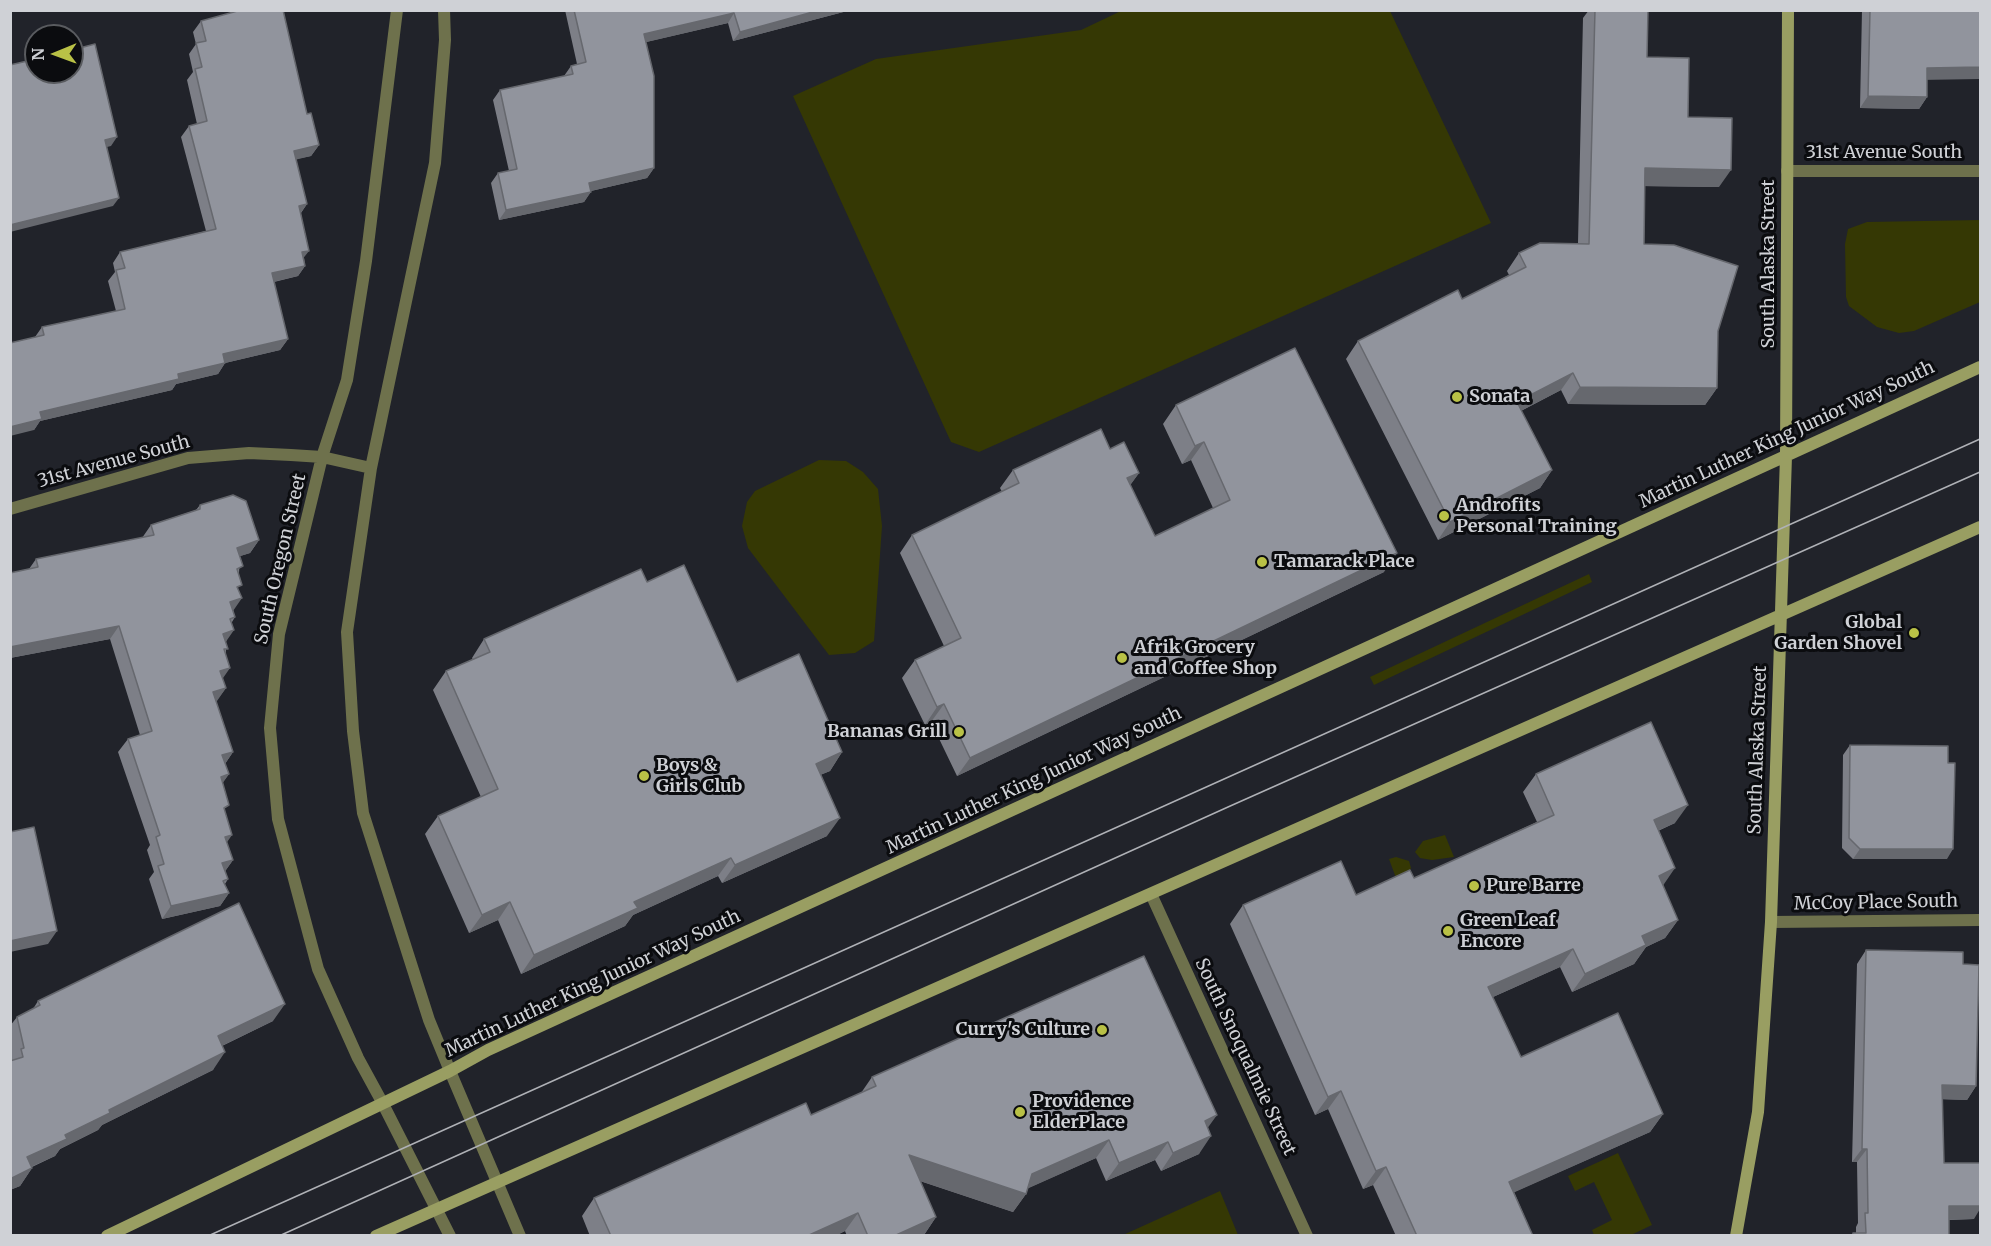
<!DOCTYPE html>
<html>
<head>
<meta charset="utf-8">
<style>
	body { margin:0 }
	#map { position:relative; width:1991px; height:1246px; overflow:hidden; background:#21232a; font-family:Merriweather,serif }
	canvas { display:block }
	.frame { position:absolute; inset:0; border:12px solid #cfd1d6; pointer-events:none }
	.north { position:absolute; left:24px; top:24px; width:60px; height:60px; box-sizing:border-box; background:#0b0c0f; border:2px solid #595b5f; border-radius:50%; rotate:269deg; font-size:16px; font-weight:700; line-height:24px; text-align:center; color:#cfd1d6 }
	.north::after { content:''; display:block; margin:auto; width:21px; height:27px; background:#b9c146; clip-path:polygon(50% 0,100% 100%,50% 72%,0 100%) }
</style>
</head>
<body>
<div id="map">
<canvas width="1991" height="1246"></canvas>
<div class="frame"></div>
<div class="north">N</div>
</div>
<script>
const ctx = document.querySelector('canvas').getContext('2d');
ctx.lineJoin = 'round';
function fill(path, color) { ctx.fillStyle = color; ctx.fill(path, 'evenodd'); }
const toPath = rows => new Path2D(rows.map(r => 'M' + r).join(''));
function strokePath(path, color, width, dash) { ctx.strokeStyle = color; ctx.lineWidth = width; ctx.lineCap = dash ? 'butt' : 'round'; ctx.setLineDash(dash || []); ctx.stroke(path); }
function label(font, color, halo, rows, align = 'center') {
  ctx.font = font + ' Merriweather,serif'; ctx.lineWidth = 6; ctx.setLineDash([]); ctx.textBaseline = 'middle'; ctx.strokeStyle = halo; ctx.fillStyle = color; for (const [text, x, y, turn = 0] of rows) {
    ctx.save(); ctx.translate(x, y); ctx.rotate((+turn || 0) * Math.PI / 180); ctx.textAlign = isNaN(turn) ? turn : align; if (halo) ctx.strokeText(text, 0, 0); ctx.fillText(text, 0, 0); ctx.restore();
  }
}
const green = toPath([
	[1121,11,1390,11,1491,223,979,452,951,442,793,96,876,59,1081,30],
	[1980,220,1980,302,1914,331,1899,333,1877,327,1849,306,1846,297,1845,244,1848,229,1867,222],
	[819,460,846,461,863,472,878,489,882,526,874,641,855,653,829,655,748,548,742,526,747,502,755,491],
	[1589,574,1592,582,1374,685,1370,677],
	[1445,835,1454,857,1432,860,1420,858,1415,852,1423,841],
	[1396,857,1409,861,1411,868,1409,872,1396,878,1389,859],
	[1618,1153,1652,1225,1631,1235,1594,1235,1592,1230,1612,1220,1594,1182,1575,1191,1568,1176],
	[1220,1191,1238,1235,1123,1235]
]);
const minor = toPath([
	[444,10,445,40,435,163,371,468,347,632,353,731,363,813,429,1020,450,1071],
	[1787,171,1980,171],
	[10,509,188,458,249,453,291,455,322,457,371,468],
	[1151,894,1307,1236],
	[1771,922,1980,920],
	[382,1102,358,1058,318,969,278,819,270,728,279,634,322,457,347,380,366,261,397,10]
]);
const tertiary = toPath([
	[450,1071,520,1236],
	[382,1102,450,1236]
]);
const secondary = toPath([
	[107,1236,450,1071,488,1050,1980,367],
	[376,1236,1980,527],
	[1736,1236,1758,1112,1771,922,1786,456,1788,10]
]);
const tram = toPath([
	[208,1236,1980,439],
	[279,1236,1228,807,1980,472]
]);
const wall = toPath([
	[565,10,851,10,733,41,728,23,646,42,654,168,647,178,591,191,584,202,499,220,491,183,498,173,509,171,493,100,500,90,564,76,571,66,577,64],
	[1589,10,1648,10,1647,57,1688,117,1719,187,1645,186,1644,244,1718,331,1717,388,1705,405,1568,404,1561,390,1521,411,1552,470,1540,488,1438,540,1346,359,1358,341,1462,299,1509,275,1507,271,1519,253,1578,243,1583,18],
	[1862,10,1980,10,1927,79,1927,97,1919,109,1860,108],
	[201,21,307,114,319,145,311,156,296,159,307,204,301,213,304,258,305,266,298,276,274,282,288,339,280,350,225,363,218,374,176,384,172,390,40,421,34,430,35,337,42,327,116,311,108,281,115,272,113,263,120,252,206,231,181,137,189,126,197,124,187,80,193,72,189,54,196,44,193,32],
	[1176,405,1384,572,957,776,931,722,925,725,902,678,915,660,944,646,900,553,912,535,1002,492,1000,488,1013,470,1110,449,1139,473,1130,485,1155,536,1213,508,1191,460,1182,464,1163,424],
	[200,505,259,540,250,553,240,556,238,590,233,610,235,617,232,622,226,642,226,653,222,679,226,688,216,701,233,752,225,764,229,774,222,783,227,843,233,860,225,871,228,879,225,884,229,893,220,906,162,919,149,879,154,872,147,850,150,845,118,752,128,739,140,735,110,639,10,658,10,573,29,569,36,559,142,538,151,525,196,510],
	[647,582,737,682,842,752,830,771,820,775,827,836,722,883,718,876,633,915,625,926,521,974,498,920,469,933,425,834,438,816,481,797,433,690,446,671,473,660,472,658,484,639],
	[1850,745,1947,859,1853,859,1842,848,1843,755],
	[1536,774,1675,823,1658,831,1663,886,1678,920,1665,938,1646,947,1634,964,1572,992,1560,967,1493,997,1521,1057,1663,1114,1650,1132,1514,1192,1533,1236,1396,1236,1373,1185,1363,1189,1328,1109,1315,1115,1230,924,1243,905,1356,895,1414,878,1537,822,1523,792],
	[1866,950,1963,964,1976,1086,1967,1100,1942,1099,1944,1163,1974,1219,1949,1220,1949,1236,1851,1236,1853,1233,1856,1233,1856,1227,1858,1223,1857,1162,1852,1162,1857,964],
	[38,1001,273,1021,222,1046,213,1070,102,1125,98,1130,60,1149,55,1156,32,1167,32,1168,20,1186,10,1190,10,1026,17,1017,33,1009],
	[872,1077,1208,1128,1199,1154,1161,1171,1155,1160,1106,1181,1096,1158,1028,1188,1026,1194,1013,1212,920,1181,936,1217,924,1235,922,1236,847,1236,845,1231,835,1236,590,1236,582,1216,594,1198,811,1115,861,1093]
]);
const shadedWall = toPath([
	[820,10,851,10,733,41,740,32],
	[734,13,728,23,638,44,644,34],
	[1980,67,1980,79,1919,80,1927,68],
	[1868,96,1927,97,1919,109,1860,108],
	[117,137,111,146,99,149,105,140],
	[319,145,311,156,286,162,294,151],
	[654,168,647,178,582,193,589,183],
	[1645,168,1731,170,1719,187,1633,186],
	[591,192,584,202,499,220,506,210],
	[119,198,113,206,10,232,10,225],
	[307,204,299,215,299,206],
	[309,251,301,261,302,252],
	[305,266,298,276,264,284,272,273],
	[288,339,280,350,225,363,218,374,176,384,172,390,40,421,34,430,10,436,10,427,40,412,178,374,223,354],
	[1573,373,1561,390,1505,419,1517,402],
	[1580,387,1717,388,1705,405,1568,404],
	[1204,442,1191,460,1182,464,1195,446],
	[1552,470,1540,488,1438,540,1450,522],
	[1139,473,1126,491,1127,478],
	[259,540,250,553,228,560,237,548],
	[1397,553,1384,572,957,776,970,758],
	[242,598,233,611,230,602],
	[119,626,110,639,10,658,10,647],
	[234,630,225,643,223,634],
	[230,668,221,681,220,671],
	[226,688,217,701,204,705,213,692],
	[944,704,931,722,925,725,937,707],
	[233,752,224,765,222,755],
	[842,752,830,771,803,782,816,764],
	[229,774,220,787,221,777],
	[1688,805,1675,823,1641,838,1654,820],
	[840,818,827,836,722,883,735,865],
	[232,835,223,848,225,837],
	[1860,849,1953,849,1947,859,1853,859],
	[731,858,718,876,633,915,625,926,521,974,534,955,634,902],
	[233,860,224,873,222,863],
	[1675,868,1662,887,1659,876],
	[229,893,220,906,162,919,171,906],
	[510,902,498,920,469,933,482,915],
	[1678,920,1665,938,1646,947,1634,964,1572,992,1585,974,1642,936],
	[57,931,48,944,10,952,10,941],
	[1573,949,1560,967,1475,1005,1488,987],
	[285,1004,273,1021,205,1054,218,1036],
	[225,1052,213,1070,102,1125,98,1130,60,1149,55,1156,15,1174,27,1157,65,1135,109,1110],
	[1942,1085,1976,1086,1967,1100,1933,1099],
	[1341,1091,1328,1109,1315,1115,1328,1097],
	[1663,1114,1650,1132,1497,1200,1509,1182],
	[1217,1115,1204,1133,1205,1121],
	[1211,1136,1199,1154,1161,1171,1173,1153],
	[1109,1140,1096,1158,1020,1192,1032,1174],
	[1168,1142,1155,1160,1106,1181,1119,1163],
	[1862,1149,1867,1149,1857,1162,1852,1162],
	[909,1155,1026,1194,1013,1212,896,1173],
	[1386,1167,1373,1185,1363,1189,1376,1171],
	[32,1168,20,1186,10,1190,10,1179],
	[1949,1206,1980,1206,1980,1209,1974,1219,1940,1220],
	[858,1213,845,1231,835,1236,807,1236],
	[936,1217,924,1235,922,1236,894,1236]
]);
const building = toPath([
	[241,10,283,10,307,114,311,113,319,145,294,151,307,204,299,206,309,251,302,252,305,266,272,273,288,339,223,354,225,363,178,374,179,379,40,412,42,419,10,427,10,343,44,335,42,327,125,309,116,270,125,268,120,252,216,229,189,126,207,121,195,69,202,67,196,43,206,41,201,21,241,10],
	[574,10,820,10,740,32,734,13,644,34,654,76,654,168,589,183,591,192,506,210,498,173,517,169,500,90,573,74,571,66,586,62,574,10],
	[1595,10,1648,10,1647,57,1689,58,1688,117,1732,118,1731,170,1645,168,1644,244,1674,245,1738,266,1718,331,1717,388,1580,387,1573,373,1517,402,1552,470,1450,522,1358,341,1458,290,1462,299,1526,267,1519,253,1540,243,1589,244,1595,10],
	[1870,10,1980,10,1980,67,1927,68,1927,97,1868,96,1870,10],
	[95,44,117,137,105,140,119,198,10,225,10,65,36,59,36,72,72,72,72,50,95,44],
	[1295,348,1397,553,970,758,944,704,937,707,915,660,961,638,912,535,1019,483,1013,470,1101,429,1110,449,1124,442,1139,473,1127,478,1155,536,1230,500,1204,442,1195,446,1176,405,1295,348],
	[233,495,246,501,259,540,237,548,243,566,237,569,242,585,237,587,242,598,230,602,235,617,230,619,234,630,223,634,228,649,224,649,230,668,220,671,226,688,213,692,233,752,222,755,229,774,221,777,229,805,224,808,232,835,225,837,233,860,222,863,228,879,223,881,229,893,171,906,158,866,164,864,156,837,160,835,128,739,152,731,119,626,10,647,10,573,38,567,36,559,154,535,151,525,200,509,200,505,233,495],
	[684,565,737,682,799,654,842,752,816,764,840,818,735,865,731,858,634,902,638,908,534,955,510,902,482,915,438,816,498,789,446,671,490,652,484,639,641,569,647,582,684,565],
	[1651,722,1688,805,1654,820,1675,868,1659,876,1678,920,1642,936,1646,945,1585,974,1573,949,1488,987,1521,1057,1618,1013,1663,1114,1509,1182,1533,1236,1417,1236,1386,1167,1376,1171,1341,1091,1328,1097,1243,905,1341,861,1356,895,1410,870,1414,878,1503,838,1554,815,1536,774,1651,722],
	[1850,745,1948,746,1948,763,1955,763,1953,849,1860,849,1849,838,1850,745],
	[34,827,57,931,10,941,10,832,34,827],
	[239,903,285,1004,218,1036,225,1052,109,1110,110,1113,65,1135,67,1139,27,1157,32,1168,10,1179,10,1061,23,1057,21,1049,24,1048,17,1017,40,1005,38,1001,239,903],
	[1866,950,1963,952,1963,964,1979,965,1976,1086,1942,1085,1944,1163,1980,1163,1980,1206,1949,1206,1949,1236,1853,1236,1853,1233,1866,1233,1865,1213,1868,1213,1867,1149,1862,1149,1866,950],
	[1144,956,1217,1115,1205,1121,1211,1136,1173,1153,1168,1142,1119,1163,1109,1140,1032,1174,1026,1194,909,1155,936,1217,894,1236,868,1236,858,1213,807,1236,611,1236,594,1198,806,1103,811,1115,876,1086,872,1077,1144,956]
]);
const markers = [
	[1457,397,6,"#b9c146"],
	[1444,516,6,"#b9c146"],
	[1262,562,6,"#b9c146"],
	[1914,633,6,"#b9c146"],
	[1122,658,6,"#b9c146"],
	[959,732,6,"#b9c146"],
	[644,776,6,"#b9c146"],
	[1474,886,6,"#b9c146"],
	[1448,931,6,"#b9c146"],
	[1102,1030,6,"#b9c146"],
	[1020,1112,6,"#b9c146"]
];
const streetNames = [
	["31st Avenue South",1884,153],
	["South Alaska Street",1769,264,-90],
	["Martin Luther King Junior Way South",1787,435,-25],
	["31st Avenue South",114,462,-15],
	["South Oregon Street",281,559,-77],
	["South Alaska Street",1758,750,-88],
	["Martin Luther King Junior Way South",1034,781,-25],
	["McCoy Place South",1876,903,-1],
	["Martin Luther King Junior Way South",593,984,-25],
	["South Snoqualmie Street",1245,1057,65]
];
const poiNames = [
	["Sonata",1469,397],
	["Androfits",1456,506],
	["Personal Training",1456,527],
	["Tamarack Place",1274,562],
	["Global",1902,623,"right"],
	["Garden Shovel",1902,644,"right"],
	["Afrik Grocery",1134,648],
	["and Coffee Shop",1134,669],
	["Bananas Grill",947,732,"right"],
	["Boys &",656,766],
	["Girls Club",656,787],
	["Pure Barre",1486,886],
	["Green Leaf",1460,921],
	["Encore",1460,942],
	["Curry's Culture",1090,1030,"right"],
	["Providence",1032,1102],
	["ElderPlace",1032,1123]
];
fill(green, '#353804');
strokePath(minor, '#6e714c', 12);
strokePath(tertiary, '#6e714c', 12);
strokePath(secondary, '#999e62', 12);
strokePath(tram, '#afb1b6', 1.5);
fill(wall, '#7d7f87');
fill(shadedWall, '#66686e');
fill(building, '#91949d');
strokePath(building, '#66686e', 1.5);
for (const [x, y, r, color] of markers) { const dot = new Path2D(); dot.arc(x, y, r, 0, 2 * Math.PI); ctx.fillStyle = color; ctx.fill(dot); strokePath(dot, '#0b0c0f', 2); }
label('18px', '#cfd1d6', '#0b0c0f', streetNames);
label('bold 18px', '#cfd1d6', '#0b0c0f', poiNames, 'left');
</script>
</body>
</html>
